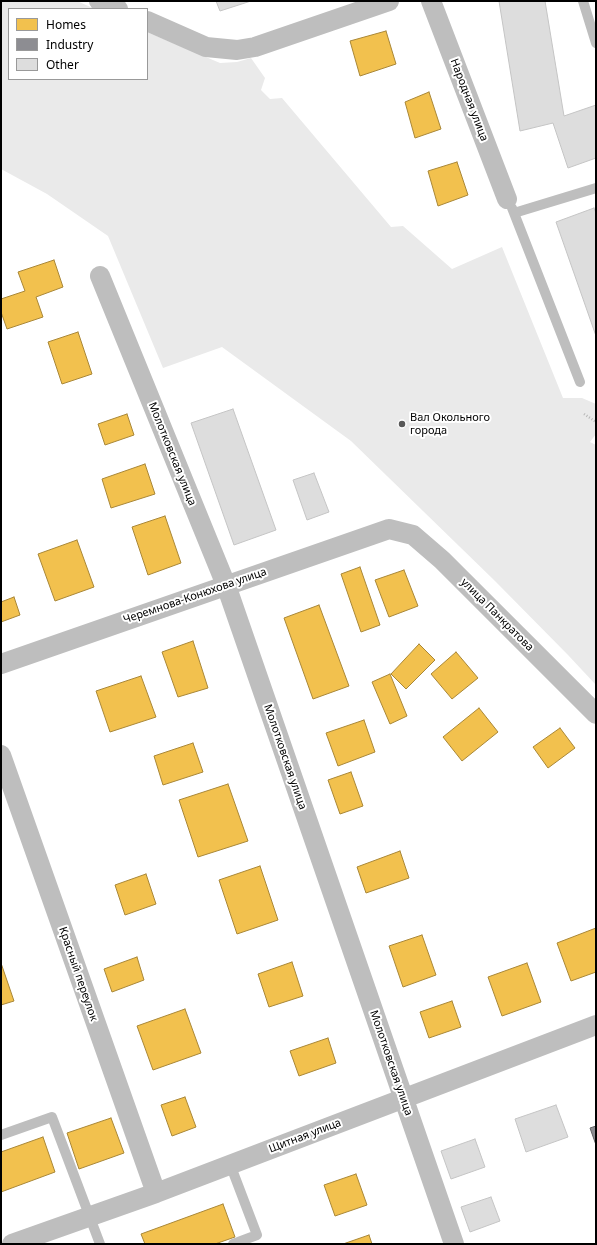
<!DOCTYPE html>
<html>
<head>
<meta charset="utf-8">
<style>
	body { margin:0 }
	#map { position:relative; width:597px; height:1245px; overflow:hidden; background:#fff; font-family:"Noto Sans",sans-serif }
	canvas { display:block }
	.frame { position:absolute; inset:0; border:2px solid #000; pointer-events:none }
	.legend { position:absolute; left:8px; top:8px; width:140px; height:72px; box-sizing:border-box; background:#fff; border:1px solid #999; margin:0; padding:5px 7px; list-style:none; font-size:12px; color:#000 }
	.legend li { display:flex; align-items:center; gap:8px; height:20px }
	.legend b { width:20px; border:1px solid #999 }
</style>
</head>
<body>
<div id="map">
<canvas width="597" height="1245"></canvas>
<div class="frame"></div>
<ul class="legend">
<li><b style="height:11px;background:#f2c14e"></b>Homes</li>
<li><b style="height:11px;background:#8d8d92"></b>Industry</li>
<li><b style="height:11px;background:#ddd"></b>Other</li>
</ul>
</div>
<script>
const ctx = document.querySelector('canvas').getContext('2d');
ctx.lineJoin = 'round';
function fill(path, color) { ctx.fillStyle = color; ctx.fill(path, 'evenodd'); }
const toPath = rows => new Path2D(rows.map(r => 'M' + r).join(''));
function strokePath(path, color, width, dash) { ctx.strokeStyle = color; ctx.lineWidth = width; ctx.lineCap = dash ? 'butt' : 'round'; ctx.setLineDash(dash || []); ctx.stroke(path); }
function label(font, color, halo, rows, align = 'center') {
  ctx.font = font + ' "Noto Sans",sans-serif'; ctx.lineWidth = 4; ctx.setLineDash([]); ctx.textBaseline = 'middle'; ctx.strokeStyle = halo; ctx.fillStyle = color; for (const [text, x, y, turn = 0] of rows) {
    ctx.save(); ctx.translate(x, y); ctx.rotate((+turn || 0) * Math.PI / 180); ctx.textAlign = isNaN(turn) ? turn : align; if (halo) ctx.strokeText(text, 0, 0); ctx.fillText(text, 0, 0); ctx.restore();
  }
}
const green = toPath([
	[1,1,77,1,95,9,9,9,9,79,147,79,147,32,220,63,237,62,251,58,265,78,261,90,270,99,282,98,391,227,403,226,452,269,502,247,563,398,582,398,596,404,596,434,590,442,596,445,596,685,568,655,495,581,351,441,222,347,163,368,108,236,47,194,1,169]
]);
const homes = toPath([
	[386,31,396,64,360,76,350,41,386,31],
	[429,92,441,129,415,138,405,102,429,92],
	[457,162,468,195,438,206,428,171,457,162],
	[54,260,63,287,36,297,43,317,7,329,1,312,1,299,25,291,18,272,54,260],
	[78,332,92,374,62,384,48,342,78,332],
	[127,414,134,435,105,445,98,424,127,414],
	[145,464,155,494,111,508,102,479,145,464],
	[165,516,181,563,148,575,132,527,165,516],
	[77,540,94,587,55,601,38,554,77,540],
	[360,567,380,625,361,632,341,574,360,567],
	[404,570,418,606,389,617,375,580,404,570],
	[14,597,20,615,1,622,1,602,14,597],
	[319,605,349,686,313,699,284,618,319,605],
	[193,641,208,688,178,697,162,652,193,641],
	[419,644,435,660,406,689,391,674,419,644],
	[456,652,478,678,452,699,431,674,456,652],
	[390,674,407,716,390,724,372,682,390,674],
	[141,676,156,717,110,732,96,691,141,676],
	[479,708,498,732,462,761,443,737,479,708],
	[364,720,375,752,338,766,326,733,364,720],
	[560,728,575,748,548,768,533,747,560,728],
	[193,743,203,772,163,785,154,756,193,743],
	[351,772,363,806,340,814,328,780,351,772],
	[228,784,248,841,198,857,179,800,228,784],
	[400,851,409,878,366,893,357,867,400,851],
	[260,866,278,920,237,934,219,880,260,866],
	[146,874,156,904,125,915,115,885,146,874],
	[596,928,596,972,571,981,557,943,596,928],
	[422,935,436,975,403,987,389,946,422,935],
	[137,957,144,980,112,992,104,969,137,957],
	[292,962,303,996,269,1007,258,974,292,962],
	[1,963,14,1001,1,1005,1,963],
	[527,963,541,1002,502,1016,488,977,527,963],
	[452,1001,461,1027,429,1038,420,1012,452,1001],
	[185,1009,201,1053,153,1070,137,1026,185,1009],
	[328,1038,336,1063,299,1076,290,1051,328,1038],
	[185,1097,196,1127,172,1136,161,1105,185,1097],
	[111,1118,124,1153,79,1169,67,1133,111,1118],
	[43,1137,55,1172,1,1192,1,1152,43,1137],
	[356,1174,367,1205,335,1216,324,1185,356,1174],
	[223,1204,235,1237,215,1244,145,1244,141,1234,223,1204],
	[369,1235,372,1244,343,1244,369,1235]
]);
const industry = toPath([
	[596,1126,596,1145,590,1128,596,1126]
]);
const building = toPath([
	[216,1,251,1,220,11,216,1],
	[499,1,545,1,564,116,596,105,596,158,568,168,553,123,520,131,499,1],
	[594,208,596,213,596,336,556,222,594,208],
	[233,409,276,530,234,545,191,423,233,409],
	[314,473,329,512,307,520,293,480,314,473],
	[556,1105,568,1137,526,1152,515,1119,556,1105],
	[475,1139,485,1167,451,1179,441,1151,475,1139],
	[491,1197,500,1221,470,1232,461,1207,491,1197]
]);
const path = toPath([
	[584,414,596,422]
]);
const lane = toPath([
	[583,1,596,43],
	[512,208,514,213,596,188],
	[514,213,580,382],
	[1,1135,52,1117,100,1244],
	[230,1164,257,1235,233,1244]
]);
const street = toPath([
	[99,1,118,9],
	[431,1,507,199],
	[147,21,206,47,237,50,255,47,389,1],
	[100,276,226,585,454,1244],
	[1,664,389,529,413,535,442,560,596,714],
	[1,755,156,1193],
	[12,1244,156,1193,596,1025]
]);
const markers = [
	[402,424,4,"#595959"]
];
const streetNames = [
	["Народная улица",469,100,69],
	["Молотковская улица",172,454,68],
	["Черемнова-Конюхова улица",195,596,-19],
	["улица Панкратова",497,615,45],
	["Молотковская улица",285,757,71],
	["Красный переулок",78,974,71],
	["Молотковская улица",391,1063,71],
	["Щитная улица",305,1136,-21]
];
const poiNames = [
	["Вал Окольного",410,418],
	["города",410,431]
];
fill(green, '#eaeaea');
fill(homes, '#f2c14e');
strokePath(homes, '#a98737', 1);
fill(industry, '#8d8d92');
strokePath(industry, '#636366', 1);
fill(building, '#ddd');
strokePath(building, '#c5c5c5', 1);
strokePath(path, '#b8b8b8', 2.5, [1, 2]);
strokePath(lane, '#bebebe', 10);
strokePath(street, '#bebebe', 20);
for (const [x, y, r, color] of markers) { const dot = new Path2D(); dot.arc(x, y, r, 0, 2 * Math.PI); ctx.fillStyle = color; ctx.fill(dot); strokePath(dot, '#fff', 1.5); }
label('11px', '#000', '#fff', streetNames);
label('11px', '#000', '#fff', poiNames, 'left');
</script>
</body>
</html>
